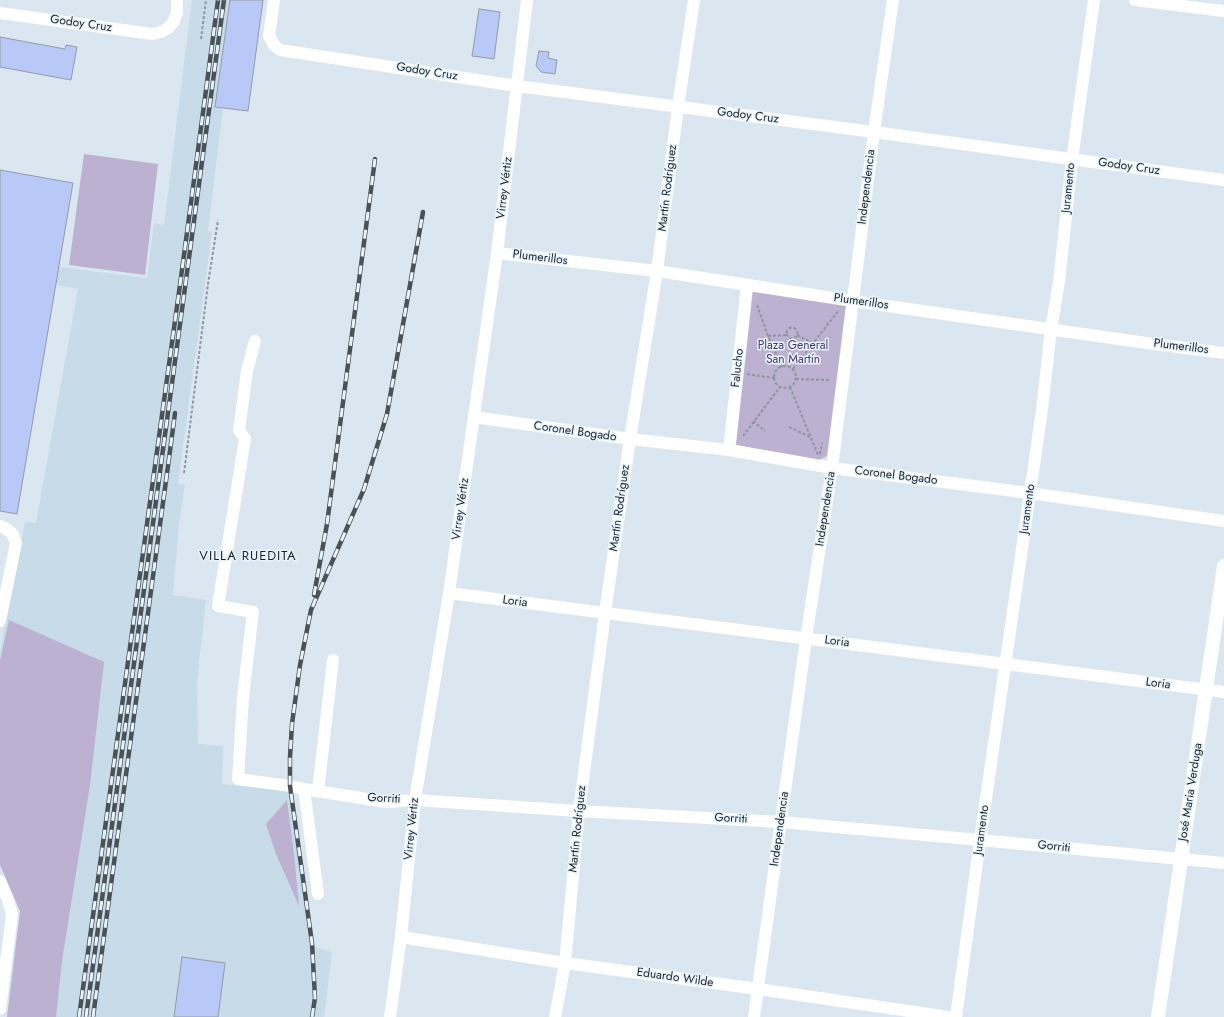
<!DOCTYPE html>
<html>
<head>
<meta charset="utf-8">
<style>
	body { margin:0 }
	canvas { display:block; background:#dbe7f0 }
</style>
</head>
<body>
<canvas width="1224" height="1017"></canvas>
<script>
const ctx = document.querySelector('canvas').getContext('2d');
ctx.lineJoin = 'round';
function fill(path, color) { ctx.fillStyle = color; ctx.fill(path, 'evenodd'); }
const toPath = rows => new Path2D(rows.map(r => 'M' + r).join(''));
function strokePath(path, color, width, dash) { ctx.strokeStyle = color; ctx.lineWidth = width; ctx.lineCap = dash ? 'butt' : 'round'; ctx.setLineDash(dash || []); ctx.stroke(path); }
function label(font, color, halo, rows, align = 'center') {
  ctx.font = font + ' Jost,sans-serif'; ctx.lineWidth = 3; ctx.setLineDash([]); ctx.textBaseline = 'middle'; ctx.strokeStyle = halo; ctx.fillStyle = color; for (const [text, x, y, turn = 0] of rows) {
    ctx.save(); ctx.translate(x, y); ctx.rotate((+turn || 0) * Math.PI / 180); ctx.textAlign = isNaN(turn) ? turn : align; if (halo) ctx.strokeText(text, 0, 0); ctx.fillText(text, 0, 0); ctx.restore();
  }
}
const built = toPath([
	[192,0,230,0,215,107,223,108,208,231,212,232,178,484,185,484,179,524,173,595,206,600,197,682,198,744,223,746,222,784,289,791,315,947,332,952,324,1017,7,1017,20,911,0,865,0,650,25,522,36,523,78,289,56,285,59,267,147,278,154,223,164,225]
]);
const green = toPath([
	[84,154,158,164,145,275,69,265],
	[753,290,846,304,827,456,819,460,736,445],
	[9,620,104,662,90,785,62,961,56,1017,7,1017,20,911,0,865,0,661],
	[287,800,294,854,299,906,276,854,266,824]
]);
const building = toPath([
	[230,0,263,0,248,111,215,107,230,0],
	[479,9,500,12,494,59,472,56,479,9],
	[0,37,65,49,66,45,77,47,71,80,0,67,0,37],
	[539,51,549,52,548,58,557,60,555,74,541,72,536,66,539,51],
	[0,170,73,183,17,514,0,511,0,170],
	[182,957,225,963,218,1017,174,1017,182,957]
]);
const path = toPath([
	[201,39,206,0],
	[757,305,768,336,782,367],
	'786.5 333a5.5 5.5 0 1 1 11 0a5.5 5.5 0 1 1-11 0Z',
	[797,335,813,343],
	[768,336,787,335],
	'774 377a11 11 0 1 1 22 0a11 11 0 1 1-22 0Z',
	[793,369,839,310],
	[747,374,774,378],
	[796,379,831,380],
	[790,387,818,455],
	[753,421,765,431],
	[789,427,810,437],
	[743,436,780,387],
	[820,454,822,443],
	[184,473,208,284,218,220]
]);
const minor = toPath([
	[274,0,269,36,274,45,280,50,517,86,874,132,1224,180],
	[1135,0,1224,11],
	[0,13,152,34,161,32,168,28,174,21,177,12,177,0],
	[497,253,657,271,853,301,1139,342,1224,353],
	[255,341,247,371,239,430,245,439,218,606,253,612,243,697,238,779,290,786,304,789,386,802,415,800,579,811,781,822,980,840,1224,863],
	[474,417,630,439,729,450,832,468,1030,493,1224,521],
	[729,450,747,285],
	[0,526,3,527,12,533,16,543,0,621],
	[449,593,1006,664,1224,692],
	[304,789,318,894],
	[318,791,333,660],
	[0,881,8,900,12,915,0,1009],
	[401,937,565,963,758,989,949,1017],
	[390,1017,401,937,415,800,449,593,497,253,527,0],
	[555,1017,565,963,579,811,605,613,630,439,657,271,678,107,694,0],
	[754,1017,806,639,832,468,874,132,893,0],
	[956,1017,980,840,1042,410,1051,329,1059,282,1072,160,1094,0]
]);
const tertiary = toPath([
	[1158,1017,1224,566]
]);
const rail = toPath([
	[314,595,327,524,375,159],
	[79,1017,182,270,218,0],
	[86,1017,224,0],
	[93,1017,168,466,175,413],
	[312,1017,315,998,312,943,290,786,290,757,292,724,300,665,311,610,364,489,387,414,423,212]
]);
const streetNames = [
	["Godoy Cruz",81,24,8],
	["Godoy Cruz",427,72,9],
	["Godoy Cruz",748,116,7],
	["Godoy Cruz",1129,167,8],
	["Independencia",867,187,-83],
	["Virrey Vértiz",505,188,-83],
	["Martín Rodríguez",668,188,-83],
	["Juramento",1069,188,-84],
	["Plumerillos",540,258,7],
	["Plumerillos",861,302,8],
	["Plumerillos",1181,347,7],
	["Falucho",738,368,-84],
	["Coronel Bogado",575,432,8],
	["Coronel Bogado",896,476,7],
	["Martín Rodríguez",620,508,-82],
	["Virrey Vértiz",461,509,-82],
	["Independencia",826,509,-81],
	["Juramento",1028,509,-82],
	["Loria",515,602,7],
	["Loria",837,642,7],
	["Loria",1158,684,8],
	["José Maria Verduga",1191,792,-81],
	["Gorriti",384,799,3],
	["Gorriti",731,819,3],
	["Virrey Vértiz",412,829,-84],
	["Martín Rodríguez",578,829,-84],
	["Independencia",780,829,-82],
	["Juramento",982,830,-82],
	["Gorriti",1054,847,6],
	["Eduardo Wilde",675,978,8]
];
const parkNames = [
	["Plaza General",793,346],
	["San Martín",793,360]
];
const neighbourhoodNames = [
	["VILLA RUEDITA",248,557]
];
fill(built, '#c8dbe9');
fill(green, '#bcb1d0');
fill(building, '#b9c9f7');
strokePath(building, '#969aa6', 1);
strokePath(path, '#8d969c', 2, [3, 2]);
strokePath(minor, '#fff', 12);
strokePath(tertiary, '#fff', 14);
strokePath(rail, '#4b5256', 4.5);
strokePath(rail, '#e8f4fd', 3, [9]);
label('12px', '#1b2023', '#e8f4fd', streetNames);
label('12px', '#4d346e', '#e8f4fd', parkNames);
ctx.letterSpacing = '1px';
label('13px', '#1b2023', '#e8f4fd', neighbourhoodNames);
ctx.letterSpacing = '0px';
</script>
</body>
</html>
